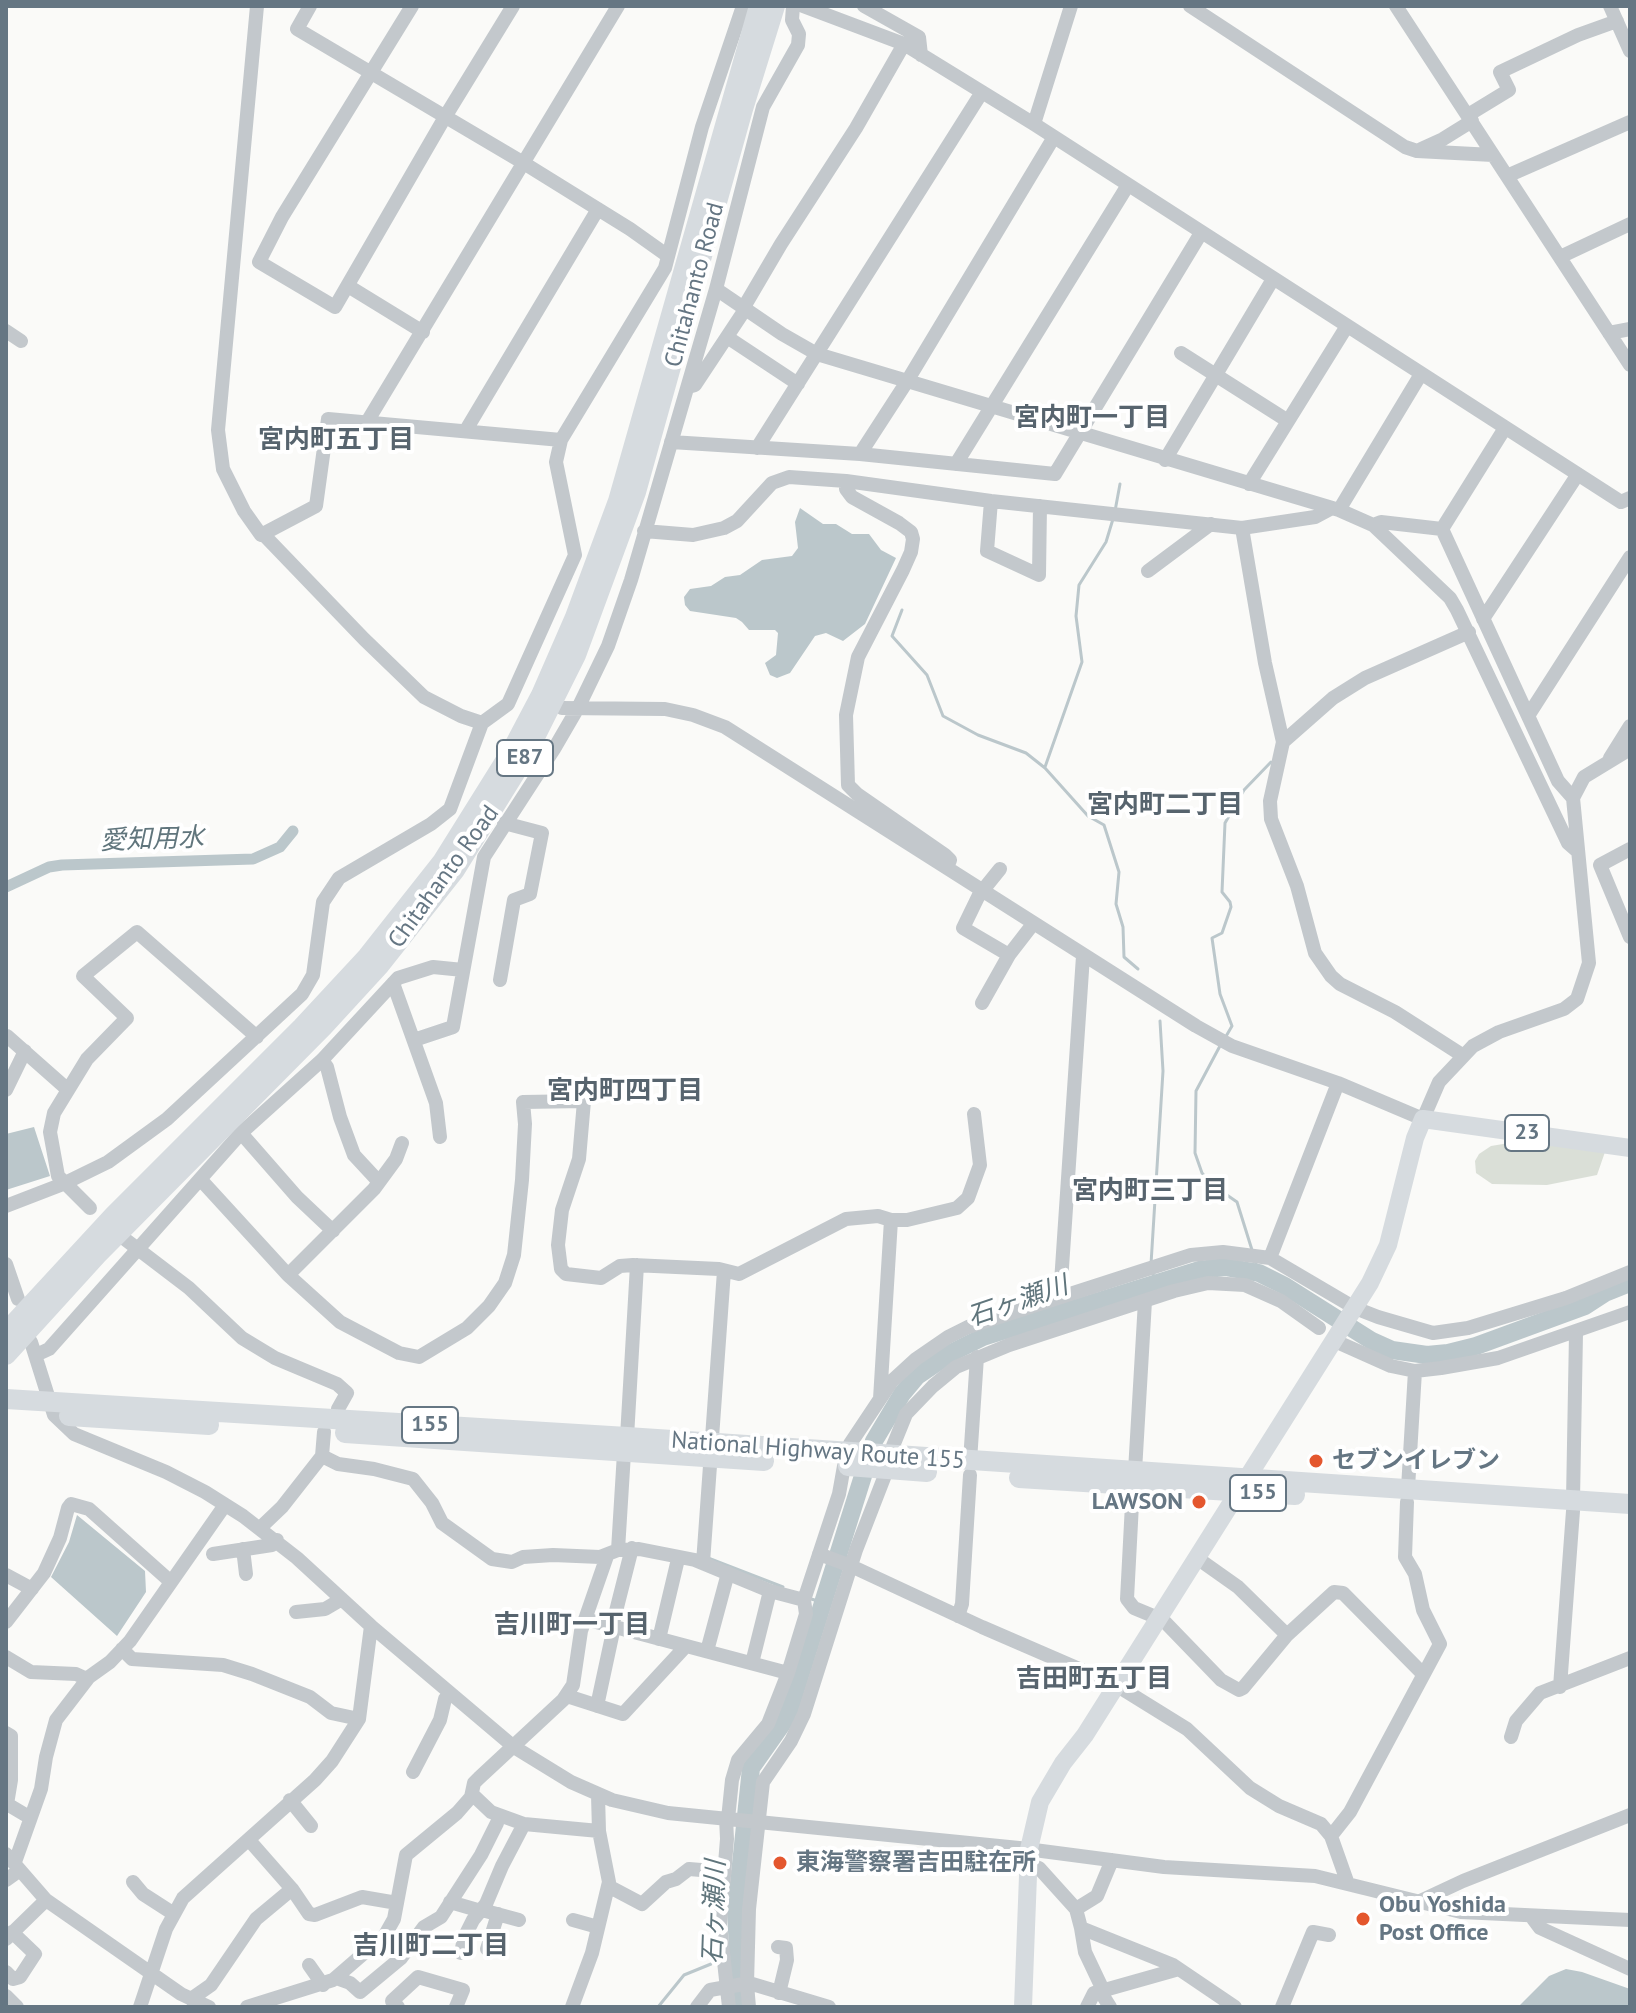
<!DOCTYPE html>
<html>
<head>
<meta charset="utf-8">
<style>
	body { margin:0 }
	#map { position:relative; width:1636px; height:2013px; overflow:hidden; background:#fafaf8; font-family:"PT Sans",sans-serif }
	canvas { display:block }
	.frame { position:absolute; inset:0; border:8px solid #657683; pointer-events:none }
</style>
</head>
<body>
<div id="map">
<canvas width="1636" height="2013"></canvas>
<div class="frame"></div>
</div>
<script>
const ctx = document.querySelector('canvas').getContext('2d');
ctx.lineJoin = 'round';
function fill(path, color) { ctx.fillStyle = color; ctx.fill(path, 'evenodd'); }
const toPath = rows => new Path2D(rows.map(r => 'M' + r).join(''));
function strokePath(path, color, width, dash) { ctx.strokeStyle = color; ctx.lineWidth = width; ctx.lineCap = dash ? 'butt' : 'round'; ctx.setLineDash(dash || []); ctx.stroke(path); }
function label(font, color, halo, rows, align = 'center') {
  ctx.font = font + ' "PT Sans","Noto Sans JP",sans-serif'; ctx.lineWidth = 8; ctx.setLineDash([]); ctx.textBaseline = 'middle'; ctx.strokeStyle = halo; ctx.fillStyle = color; for (const [text, x, y, turn = 0] of rows) {
    ctx.save(); ctx.translate(x, y); ctx.rotate((+turn || 0) * Math.PI / 180); ctx.textAlign = isNaN(turn) ? turn : align; if (halo) ctx.strokeText(text, 0, 0); ctx.fillText(text, 0, 0); ctx.restore();
  }
}
const green = toPath([
	[1545,1137,1605,1152,1597,1175,1547,1185,1492,1184,1476,1173,1475,1161,1479,1154,1491,1146]
]);
const water = toPath([
	[800,508,823,524,836,524,852,534,869,534,881,550,896,558,865,624,843,641,826,633,815,636,790,673,777,678,770,675,765,663,776,655,778,633,775,630,749,630,742,622,736,618,690,611,685,605,684,597,690,589,711,586,725,577,740,575,762,560,792,556,798,548,795,522],
	[34,1127,50,1176,6,1190,6,1134],
	[77,1515,145,1571,146,1592,117,1636,51,1577,69,1542],
	[1566,1969,1582,1972,1630,1989,1630,2007,1518,2007,1549,1976]
]);
const stream = toPath([
	[1115,511,1120,484],
	[902,610,892,636,927,675,943,716,978,735,1026,753,1045,768,1088,816,1104,825,1119,872,1116,904,1123,927,1124,957,1138,969],
	[1045,767,1082,662,1076,616,1079,585,1106,542,1113,519],
	[1225,1038,1232,1026,1220,994,1212,938,1222,933,1231,907,1230,902,1222,892,1225,823,1244,790,1271,762],
	[1221,1044,1196,1091,1195,1153,1202,1173,1211,1184,1237,1202,1252,1250],
	[1255,1261,1259,1273],
	[1151,1264,1163,1071,1160,1021],
	[1153,1272,1154,1282],
	[708,1558,783,1587],
	[808,1598,821,1602],
	[729,1959,737,1957],
	[658,2007,684,1975,711,1964]
]);
const canal = toPath([
	[6,887,49,867,62,865,253,859,280,847,293,831]
]);
const river = toPath([
	[741,2007,736,1912,751,1768,787,1717,874,1441,902,1394,917,1376,951,1353,983,1337,1199,1270,1225,1267,1259,1273,1285,1286,1372,1341,1392,1350,1427,1355,1448,1353,1476,1346,1585,1306,1605,1293,1630,1283]
]);
const minor = toPath([
	[257,6,218,430,223,469,244,511,261,535,316,506,328,419,561,440],
	[310,6,297,29,522,162,630,229,668,256],
	[412,6,282,217,259,262,335,307,445,117,513,6],
	[803,6,904,44,1034,124,1621,502,1630,498],
	[864,6,919,37,921,55],
	[1190,6,1405,147,1417,151,1493,155],
	[1396,6,1630,365],
	[1610,6,1630,51],
	[1468,115,1509,90,1500,72,1578,35,1617,21],
	[1034,124,1071,6],
	[1421,149,1443,139,1472,121],
	[1507,176,1630,122],
	[1560,257,1630,224],
	[348,286,423,332],
	[716,289,782,334,817,354,1339,510,1373,525,1450,598,1457,610,1568,843,1576,850],
	[744,307,781,244,856,128,904,44],
	[6,331,21,341],
	[1609,333,1630,329],
	[727,337,798,384],
	[1181,353,1288,421],
	[688,387,695,385,746,308],
	[367,422,618,6],
	[466,430,598,209],
	[671,442,860,454,1055,474,1201,233],
	[757,448,982,92],
	[860,454,906,383,1054,137],
	[1165,460,1273,279],
	[956,464,1128,185],
	[846,481,846,489,852,497,899,523,911,532,913,539,911,552,903,570,858,657,846,715,848,785,857,794,945,855,950,860,947,868],
	[1249,484,1347,326],
	[991,501,987,551,1039,575,1040,506],
	[1339,510,1421,374],
	[1373,525,1381,522,1442,529,1505,428],
	[1242,528,1265,663,1283,742,1270,801,1271,819,1297,886,1315,953,1331,976,1340,984,1395,1012,1462,1055],
	[1442,529,1558,781,1573,798],
	[644,531,693,535,724,528,737,521,772,483,789,477,846,481,991,501,1242,528,1315,517,1330,509],
	[263,534,364,639,424,697,461,716,482,723],
	[1148,571,1211,524],
	[1483,619,1578,474],
	[562,708,665,709,693,715,725,727,1196,1026,1232,1046,1338,1083,1423,1119,1439,1082,1473,1046,1499,1032,1564,1009,1577,999,1589,963,1573,798,1584,777,1630,749],
	[1528,716,1630,557],
	[1283,742,1333,698,1365,678,1469,632],
	[1610,758,1630,726],
	[1630,849,1600,865,1630,937],
	[1000,869,979,895,963,928,1009,955],
	[500,980,514,900,530,894,542,833,504,823],
	[393,983,436,1103,440,1137],
	[982,1003,1009,955,1033,924],
	[7,1036,67,1089],
	[414,1040,453,1027,484,857,554,749,579,706,608,646,631,580,716,289,763,107,798,45,799,34,792,20,793,6],
	[322,1060,327,1067,340,1117,354,1155,379,1182],
	[6,1090,25,1051],
	[241,1133,297,1197,333,1231],
	[201,1180,288,1275,340,1322,399,1353,419,1357,467,1328,489,1306,505,1283,514,1255,522,1180,525,1124,523,1102,584,1101,579,1159,562,1210,558,1245,561,1269,566,1274,601,1278,620,1266,633,1265,719,1269,739,1274,846,1219,878,1216,891,1220,907,1220,957,1208,968,1198,980,1165,974,1114],
	[6,1206,63,1184,108,1162,167,1119,302,994,313,975,323,902,339,878,431,824,450,809,482,723,508,704,575,555,556,462,561,440,665,268,702,127,743,6],
	[90,1208,58,1176,50,1132,54,1113,87,1059,127,1018,83,976,137,932,257,1037],
	[126,1240,189,1288,242,1338,275,1358,337,1384,347,1393,338,1409,337,1419],
	[1270,1258,1338,1083],
	[6,1264,18,1299],
	[288,1275,374,1189,396,1159,402,1143],
	[1060,1297,1083,956],
	[1335,1341,1391,1366,1415,1371,1441,1368,1498,1358,1630,1312],
	[31,1342,54,1415,74,1434,166,1472,205,1492,243,1516,297,1558,371,1626,514,1747,571,1782,612,1800,668,1813,1019,1848,1164,1867,1315,1876,1461,1912,1630,1920],
	[36,1355,49,1349,241,1133,322,1060,398,978,433,967,463,970],
	[880,1399,891,1220],
	[627,1437,637,1265],
	[849,1453,850,1444,892,1381,916,1359,948,1337,968,1327,1191,1255,1223,1252,1270,1258,1355,1308,1378,1317,1433,1333,1468,1328,1566,1298,1630,1272],
	[322,1456,338,1464,374,1469,413,1479,432,1503,442,1523,492,1559,512,1562,523,1557,553,1555,600,1557,618,1550,639,1549,695,1560,770,1591,804,1600],
	[891,1456,893,1446,906,1414,933,1386,956,1367,1009,1345,1174,1291,1208,1283,1245,1285,1281,1301,1319,1328],
	[970,1461,977,1357],
	[1135,1471,1145,1301],
	[1133,1485,1127,1599,1134,1608,1163,1620,1221,1680,1239,1690,1243,1688,1287,1635,1334,1592,1343,1593,1423,1674],
	[1408,1488,1415,1371],
	[1573,1500,1576,1333],
	[260,1528,282,1507,322,1456,324,1432],
	[243,1549,246,1574],
	[618,1550,624,1453],
	[213,1554,272,1545,277,1540],
	[819,1554,851,1566,982,1627,1116,1685,1187,1729,1250,1788,1279,1806,1321,1824,1331,1836,1348,1884],
	[1197,1558,1238,1587,1287,1635],
	[703,1563,724,1271],
	[6,1575,32,1589],
	[296,1612,325,1609,342,1599],
	[958,1616,962,1604,970,1475],
	[585,1619,788,1673],
	[6,1622,44,1573,60,1538,68,1508,71,1504,89,1509,171,1582],
	[612,1627,632,1548],
	[659,1639,678,1559],
	[122,1649,132,1659,223,1665,252,1674,310,1697,331,1713,359,1719],
	[707,1651,728,1573],
	[6,1657,31,1672,76,1674,87,1679],
	[752,1663,770,1591],
	[1560,1687,1573,1511],
	[567,1696,623,1714,686,1646],
	[597,1706,614,1627],
	[6,1733,11,1736,11,1780,7,1804,29,1817],
	[1511,1737,1516,1721,1540,1693,1630,1658],
	[413,1772,440,1720,445,1699,450,1693],
	[472,1794,491,1812,524,1824,599,1831],
	[290,1800,311,1826],
	[726,1818,727,1839,720,1925,729,2007],
	[728,1819,732,1780,738,1760,768,1724,788,1673,806,1614,804,1600,839,1494,844,1466],
	[1331,1836,1350,1812,1440,1644,1423,1610,1415,1574,1405,1557,1407,1502],
	[249,1840,292,1889,309,1914,315,1915,362,1897,397,1903],
	[6,1854,46,1900,181,1994,209,2007],
	[15,1862,41,1789,46,1757,56,1720,89,1677,110,1662,130,1641,225,1505],
	[1028,1864,1039,1868,1076,1909,1081,1928,1173,1965,1235,2007],
	[6,1880,20,1870],
	[133,1882,143,1894,174,1914],
	[608,1886,642,1904,666,1882,676,1879,689,1869,725,1872],
	[450,1902,481,1911],
	[1418,1902,1463,1881,1630,1815],
	[1076,1909,1097,1896,1112,1860],
	[482,1910,519,1920],
	[1531,1916,1540,1928,1630,1969],
	[573,1920,598,1927],
	[1081,1928,1085,1952,1103,1990],
	[6,1939,46,1900],
	[778,1947,786,1948,787,1960,779,1993],
	[487,1949,498,1914],
	[461,1953,464,1938,473,1920,486,1904,502,1866,524,1824],
	[309,1965,323,1985],
	[6,1972,13,1979,20,1977,35,1954,12,1932],
	[336,1978,350,1983,360,1992,401,1958,424,1927,441,1917,481,1855,497,1823],
	[1100,1991,1110,2007],
	[6,1996,17,2007],
	[191,1999,211,1985,256,1919,292,1889],
	[140,2007,166,1929,183,1898,315,1780,332,1761,359,1719,371,1626],
	[247,2007,333,1980,385,1935,394,1919,406,1855,457,1813,471,1797,474,1783,479,1778,563,1700,573,1685,581,1631,607,1556],
	[398,2007,392,2001,418,1977,463,1990,456,2007],
	[572,2007,592,1953,609,1882,599,1831,598,1795],
	[697,2007,710,1990,749,1983,829,2007],
	[749,2007,747,1984,749,1909,763,1782,791,1741,804,1714,856,1550,887,1470],
	[1087,2007,1094,1993,1179,1969],
	[1282,2007,1313,1932,1329,1935]
]);
const major = toPath([
	[1023,2007,1029,1849,1040,1802,1063,1763,1085,1735,1370,1283,1388,1245,1415,1138,1423,1119,1630,1148]
]);
const highway = toPath([
	[6,1332,114,1215,302,1027,367,957,442,862,512,750,541,695,575,617,618,501,759,6],
	[6,1355,97,1255,323,1027,379,966,455,870,525,757,576,655,636,492,743,109,775,6],
	[6,1399,627,1437,1630,1504],
	[69,1416,209,1425],
	[345,1433,764,1461],
	[848,1466,927,1472],
	[1019,1478,1295,1495]
]);
const markers = [
	[1316,1461,8,"#e4572e"],
	[1199,1502,8,"#e4572e"],
	[780,1863,8,"#e4572e"],
	[1363,1919,8,"#e4572e"]
];
const shields = [
	[525,758,56],
	[1527,1133,44],
	[430,1425,56],
	[1258,1493,56]
];
const shieldNames = [
	["E87",525,758],
	["23",1527,1133],
	["155",430,1425],
	["155",1258,1493]
];
const streetNames = [
	["Chitahanto Road",695,285,-75],
	["Chitahanto Road",444,877,-54],
	["National Highway Route 155",818,1451,4]
];
const poiNames = [
	["セブンイレブン",1332,1461],
	["LAWSON",1183,1502,"right"],
	["東海警察署吉田駐在所",796,1863],
	["Obu Yoshida",1379,1905],
	["Post Office",1379,1933]
];
const neighbourhoodNames = [
	["宮内町一丁目",1092,419],
	["宮内町五丁目",336,441],
	["宮内町二丁目",1165,806],
	["宮内町四丁目",625,1092],
	["宮内町三丁目",1150,1192],
	["吉川町一丁目",572,1626],
	["吉田町五丁目",1094,1680],
	["吉川町二丁目",431,1947]
];
const waterNames = [
	["愛知用水",152,840,-2],
	["石ヶ瀬川",1018,1302,-19],
	["石ヶ瀬川",715,1912,-88]
];
fill(green, '#dadfd7');
fill(water, '#bbc7cb');
strokePath(stream, '#bbc7cb', 3);
strokePath(canal, '#bbc7cb', 11);
strokePath(river, '#bbc7cb', 18);
strokePath(minor, '#c3c8cc', 14);
strokePath(major, '#d6dbdf', 18);
strokePath(highway, '#d6dbdf', 20);
for (const [x, y, r, color] of markers) { const dot = new Path2D(); dot.arc(x, y, r, 0, 2 * Math.PI); ctx.fillStyle = color; ctx.fill(dot); strokePath(dot, '#fff', 3); }
for (const [x, y, w] of shields) { const box = new Path2D(); box.roundRect(x - w / 2, y - 18, w, 36, 6); ctx.fillStyle = '#fff'; ctx.fill(box); strokePath(box, '#657683', 2); }
label('bold 22px', '#657683', null, shieldNames);
label('24px', '#657683', '#fff', streetNames);
label('bold 24px', '#657683', '#fff', poiNames, 'left');
label('bold 26px', '#57646e', '#fff', neighbourhoodNames);
label('italic 26px', '#60757c', '#fff', waterNames);
</script>
</body>
</html>
